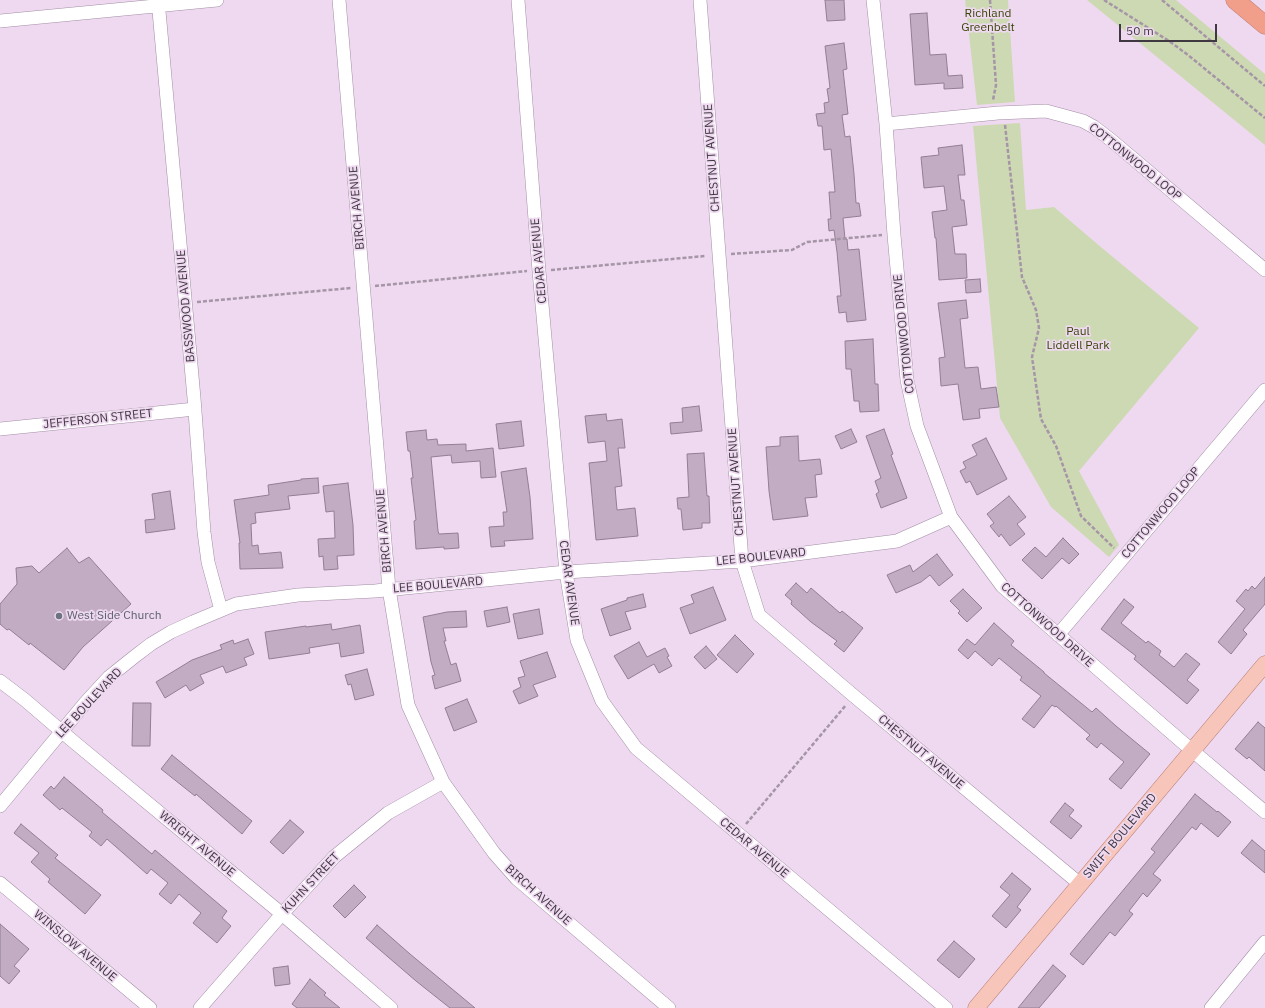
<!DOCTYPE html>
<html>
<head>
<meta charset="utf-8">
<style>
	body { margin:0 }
	#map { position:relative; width:1265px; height:1008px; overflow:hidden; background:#efd9f1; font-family:"IBM Plex Sans",sans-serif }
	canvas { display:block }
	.scale { position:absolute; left:1119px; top:24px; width:98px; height:18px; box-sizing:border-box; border:2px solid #403841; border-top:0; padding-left:5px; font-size:12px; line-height:14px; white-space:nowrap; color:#403841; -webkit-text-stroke:3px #efd9f1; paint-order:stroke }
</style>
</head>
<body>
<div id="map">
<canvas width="1265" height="1008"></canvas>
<div class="scale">50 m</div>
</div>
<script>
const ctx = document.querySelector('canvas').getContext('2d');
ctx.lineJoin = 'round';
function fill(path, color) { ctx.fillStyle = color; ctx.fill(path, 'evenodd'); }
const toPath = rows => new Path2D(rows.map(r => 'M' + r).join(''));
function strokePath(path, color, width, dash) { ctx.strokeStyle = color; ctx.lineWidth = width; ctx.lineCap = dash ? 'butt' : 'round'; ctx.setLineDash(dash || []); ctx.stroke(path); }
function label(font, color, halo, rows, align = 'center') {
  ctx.font = font + ' "IBM Plex Sans",sans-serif'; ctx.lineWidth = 3.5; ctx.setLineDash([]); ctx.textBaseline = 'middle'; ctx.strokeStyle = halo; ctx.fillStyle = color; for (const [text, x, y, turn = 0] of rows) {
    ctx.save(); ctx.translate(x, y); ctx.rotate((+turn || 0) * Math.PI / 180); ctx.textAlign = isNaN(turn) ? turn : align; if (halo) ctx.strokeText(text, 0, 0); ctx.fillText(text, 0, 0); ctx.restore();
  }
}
const green = toPath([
	[965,0,1008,0,1015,102,977,105],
	[1087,0,1176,0,1265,74,1265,145],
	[1020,123,1026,210,1054,207,1102,248,1199,328,1079,471,1119,545,1109,557,1051,507,1000,418,973,126]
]);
const building = toPath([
	[825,0,844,0,845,20,827,21,825,0],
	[927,13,930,55,946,54,948,76,962,75,963,88,944,89,944,83,915,85,910,14,927,13],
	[844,43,847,69,843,70,848,114,842,115,845,137,850,136,854,174,856,203,859,203,861,216,843,218,845,239,847,239,848,250,859,249,866,320,847,322,846,312,839,313,837,296,841,296,837,252,834,230,829,231,828,219,831,219,829,192,835,192,831,149,824,150,822,126,818,126,816,114,825,113,824,103,829,102,827,89,830,88,825,46,844,43],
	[962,145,965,175,958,175,961,200,964,200,967,225,952,227,955,254,966,254,967,278,939,280,936,238,935,238,932,212,947,210,944,186,924,188,921,157,939,155,938,148,962,145],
	[980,279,981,292,966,293,965,280,980,279],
	[966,300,968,318,960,319,965,368,978,367,981,389,996,387,999,407,979,409,980,418,963,420,958,384,941,386,939,358,945,357,938,303,966,300],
	[873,339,875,384,878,384,879,411,860,412,859,401,854,401,851,369,846,369,845,341,873,339],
	[699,406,702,431,671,434,670,423,683,422,682,408,699,406],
	[606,414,607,421,622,419,625,448,618,448,622,486,615,487,617,510,635,508,638,536,596,540,589,463,607,461,605,441,588,443,585,416,606,414],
	[521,421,524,446,499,449,496,424,521,421],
	[851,429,857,442,841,449,835,436,851,429],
	[884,429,893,454,891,455,907,498,881,508,876,494,879,492,875,481,881,478,866,436,884,429],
	[426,430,427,440,437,439,438,445,466,444,466,451,493,448,496,477,481,478,480,461,452,463,451,455,431,457,438,531,439,534,458,533,459,548,444,549,444,547,416,549,414,521,416,520,411,478,413,478,410,451,408,451,406,432,426,430],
	[798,436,799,461,820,459,822,474,815,475,817,497,805,498,808,516,773,520,769,491,766,447,780,446,780,437,798,436],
	[986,438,1007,479,977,495,970,481,966,483,960,471,966,468,963,462,977,455,972,445,986,438],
	[704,453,707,496,709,496,710,523,702,523,702,528,683,530,681,509,678,509,677,498,689,497,687,454,704,453],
	[526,468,530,497,533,539,504,541,505,546,491,547,489,527,504,526,503,512,507,512,501,472,526,468],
	[318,478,319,493,288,496,290,509,255,513,256,523,251,524,252,546,258,545,259,554,281,552,283,568,240,569,239,543,240,543,234,500,269,495,268,485,301,480,301,479,318,478],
	[348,483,353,525,354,555,337,556,338,569,324,570,323,556,319,557,318,539,335,538,334,511,326,512,323,486,348,483],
	[170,491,175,529,146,533,145,520,155,519,152,494,170,491],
	[1009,496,1026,517,1017,524,1025,534,1010,546,1001,534,999,537,990,526,994,523,987,514,1009,496],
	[1063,538,1079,554,1069,564,1062,558,1042,579,1022,560,1035,547,1046,557,1063,538],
	[67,548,79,563,89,557,131,604,83,647,64,670,30,643,29,645,9,629,7,630,0,624,0,604,17,584,16,568,32,566,39,573,67,548],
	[937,554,953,575,939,586,930,575,921,582,896,593,887,575,910,565,913,572,937,554],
	[1265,577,1265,604,1243,630,1247,634,1231,654,1218,642,1245,609,1236,601,1246,589,1248,591,1252,586,1255,589,1265,577],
	[796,583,807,593,811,588,840,613,842,611,863,628,844,652,834,644,837,641,811,622,791,604,792,601,785,595,796,583],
	[713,587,726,620,690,634,680,608,694,603,691,595,713,587],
	[963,589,982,608,967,622,958,613,960,611,950,601,963,589],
	[643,594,646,607,625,612,631,629,610,636,601,609,627,600,627,598,643,594],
	[1124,599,1134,607,1121,623,1146,643,1148,641,1161,651,1159,655,1174,667,1186,653,1200,664,1187,680,1199,690,1187,704,1134,659,1136,656,1101,629,1124,599],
	[507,607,510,622,487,627,484,611,507,607],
	[539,609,543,634,518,639,513,614,539,609],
	[466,611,467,627,443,628,446,641,444,641,451,665,456,663,461,681,435,689,432,676,435,675,431,662,423,617,447,612,466,611],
	[994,623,1014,641,1011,645,1044,672,1044,673,1092,712,1096,708,1116,726,1150,754,1121,789,1109,779,1124,762,1101,743,1097,748,1086,739,1090,735,1056,706,1055,707,1052,705,1034,728,1022,719,1041,696,1020,680,1022,677,999,658,992,666,975,651,968,659,958,650,967,639,975,645,994,623],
	[331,624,332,630,360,625,364,653,341,657,339,643,309,648,310,653,269,659,265,632,306,626,306,627,331,624],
	[735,635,754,654,737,673,717,655,735,635],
	[248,639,254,654,244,658,247,665,226,673,223,666,200,675,204,683,190,691,186,685,165,698,156,682,192,660,222,649,220,645,233,640,234,644,248,639],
	[639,642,647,657,665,648,669,656,667,657,672,666,659,673,654,664,628,679,614,656,639,642],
	[706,646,717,659,705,669,694,657,706,646],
	[547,652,556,677,533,685,538,696,519,704,513,691,521,687,518,678,525,676,520,661,547,652],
	[367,669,374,695,355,700,351,684,348,685,345,675,367,669],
	[467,699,477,722,454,731,445,708,467,699],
	[133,703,151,703,150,746,132,746,133,703],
	[1258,722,1265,728,1265,771,1249,757,1247,759,1235,749,1258,722],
	[172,755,252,821,242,834,196,794,195,796,161,769,172,755],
	[64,777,103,810,102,812,152,854,155,850,227,911,222,918,231,926,217,943,193,923,201,913,179,894,171,904,159,894,168,883,151,869,147,874,107,839,101,846,89,836,92,832,62,808,60,810,43,795,51,786,54,789,64,777],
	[1195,794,1217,812,1218,811,1231,822,1218,837,1201,823,1196,830,1192,827,1153,874,1161,880,1147,897,1143,893,1129,911,1133,914,1115,936,1110,932,1083,965,1070,954,1155,852,1151,849,1195,794],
	[1065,803,1074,810,1069,816,1082,826,1071,839,1050,822,1065,803],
	[290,820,304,832,283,854,270,842,290,820],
	[21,824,58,855,55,858,101,895,85,914,48,882,50,879,31,862,39,853,14,833,21,824],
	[1252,840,1265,851,1265,873,1241,853,1252,840],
	[1012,873,1031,889,1017,907,1021,910,1006,928,992,916,1010,895,1000,887,1012,873],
	[354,885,366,897,345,918,333,906,354,885],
	[0,924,29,949,14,966,20,971,9,984,0,976,0,924],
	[377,925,410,954,475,1008,450,1008,416,981,366,938,377,925],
	[954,941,975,959,959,978,937,960,954,941],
	[1053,965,1066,976,1039,1008,1018,1008,1053,965],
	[288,966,290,984,275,986,273,968,288,966],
	[310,979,326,993,324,995,340,1008,297,1008,292,1004,310,979]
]);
const path = toPath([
	[990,0,996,85,993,100],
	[1104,0,1169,41,1188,55,1265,118],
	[1162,0,1265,86],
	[1005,125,1022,277,1036,310,1039,328,1032,357,1041,419,1056,446,1081,516,1114,548],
	[731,254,792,250,807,242,882,235],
	[551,270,705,256],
	[375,286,527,271],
	[197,302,351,288],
	[746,824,846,705]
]);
const minor = toPath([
	[158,0,194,398,204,532,208,562,221,610],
	[339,0,389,589,408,705,443,782,494,853,517,879,669,1008],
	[518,0,539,271,566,572,577,640,602,701,636,748,946,1008],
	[700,0,742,561,759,615,854,696,1080,884],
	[873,0,886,124,894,235,907,380,917,426,951,517,1002,586,1181,741,1265,812],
	[0,21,217,0],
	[886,124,998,113,1046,111,1083,121,1094,127,1111,140,1265,270],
	[0,429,195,409],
	[1058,635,1265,390],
	[0,681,25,700,74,742,282,914,391,1008],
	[0,806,86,702,109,677,134,657,151,644,171,632,193,622,236,604,298,595,375,591,566,572,742,561,897,541,951,517],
	[0,883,150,1008],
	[200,1008,282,914,334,857,388,813,443,782],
	[1211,1008,1265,942]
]);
const major = toPath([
	[976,1008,1265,664]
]);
const highway = toPath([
	[1235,0,1265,25]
]);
const markers = [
	[59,616,4,"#6b7280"]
];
const parkNames = [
	["Richland",988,14],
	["Greenbelt",988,28],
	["Paul",1078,332],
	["Liddell Park",1078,346]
];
const streetNames = [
	["CHESTNUT AVENUE",712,158,-94],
	["COTTONWOOD LOOP",1135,162,39],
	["BIRCH AVENUE",357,208,-95],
	["CEDAR AVENUE",539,261,-95],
	["BASSWOOD AVENUE",186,306,-95],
	["COTTONWOOD DRIVE",904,334,-96],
	["JEFFERSON STREET",98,419,-6],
	["CHESTNUT AVENUE",736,482,-94],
	["COTTONWOOD LOOP",1161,513,-50],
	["BIRCH AVENUE",384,531,-95],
	["LEE BOULEVARD",761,557,-6],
	["CEDAR AVENUE",569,583,82],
	["LEE BOULEVARD",438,585,-5],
	["COTTONWOOD DRIVE",1047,625,42],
	["LEE BOULEVARD",89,703,-47],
	["CHESTNUT AVENUE",921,752,40],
	["SWIFT BOULEVARD",1120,836,-50],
	["WRIGHT AVENUE",197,844,40],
	["CEDAR AVENUE",754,848,40],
	["KUHN STREET",311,883,-47],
	["BIRCH AVENUE",538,895,42],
	["WINSLOW AVENUE",75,946,40]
];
const worshipNames = [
	["West Side Church",67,616]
];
fill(green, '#cdd9b3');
fill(building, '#c1acc3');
strokePath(building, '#927e93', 1);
strokePath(minor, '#a28ea4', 14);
strokePath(major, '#b37a71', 17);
strokePath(highway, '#b37a71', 19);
strokePath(path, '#a595a7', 2.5, [4, 2]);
strokePath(minor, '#fff', 13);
strokePath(major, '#f7c5b9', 16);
strokePath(highway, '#f19e8b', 18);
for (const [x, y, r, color] of markers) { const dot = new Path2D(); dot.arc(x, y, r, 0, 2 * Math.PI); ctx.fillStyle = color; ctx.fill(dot); strokePath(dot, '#efd9f1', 1.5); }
label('12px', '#374504', '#efd9f1', parkNames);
label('12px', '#403841', '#efd9f1', streetNames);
label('12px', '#5b616d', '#efd9f1', worshipNames, 'left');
</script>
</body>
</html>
